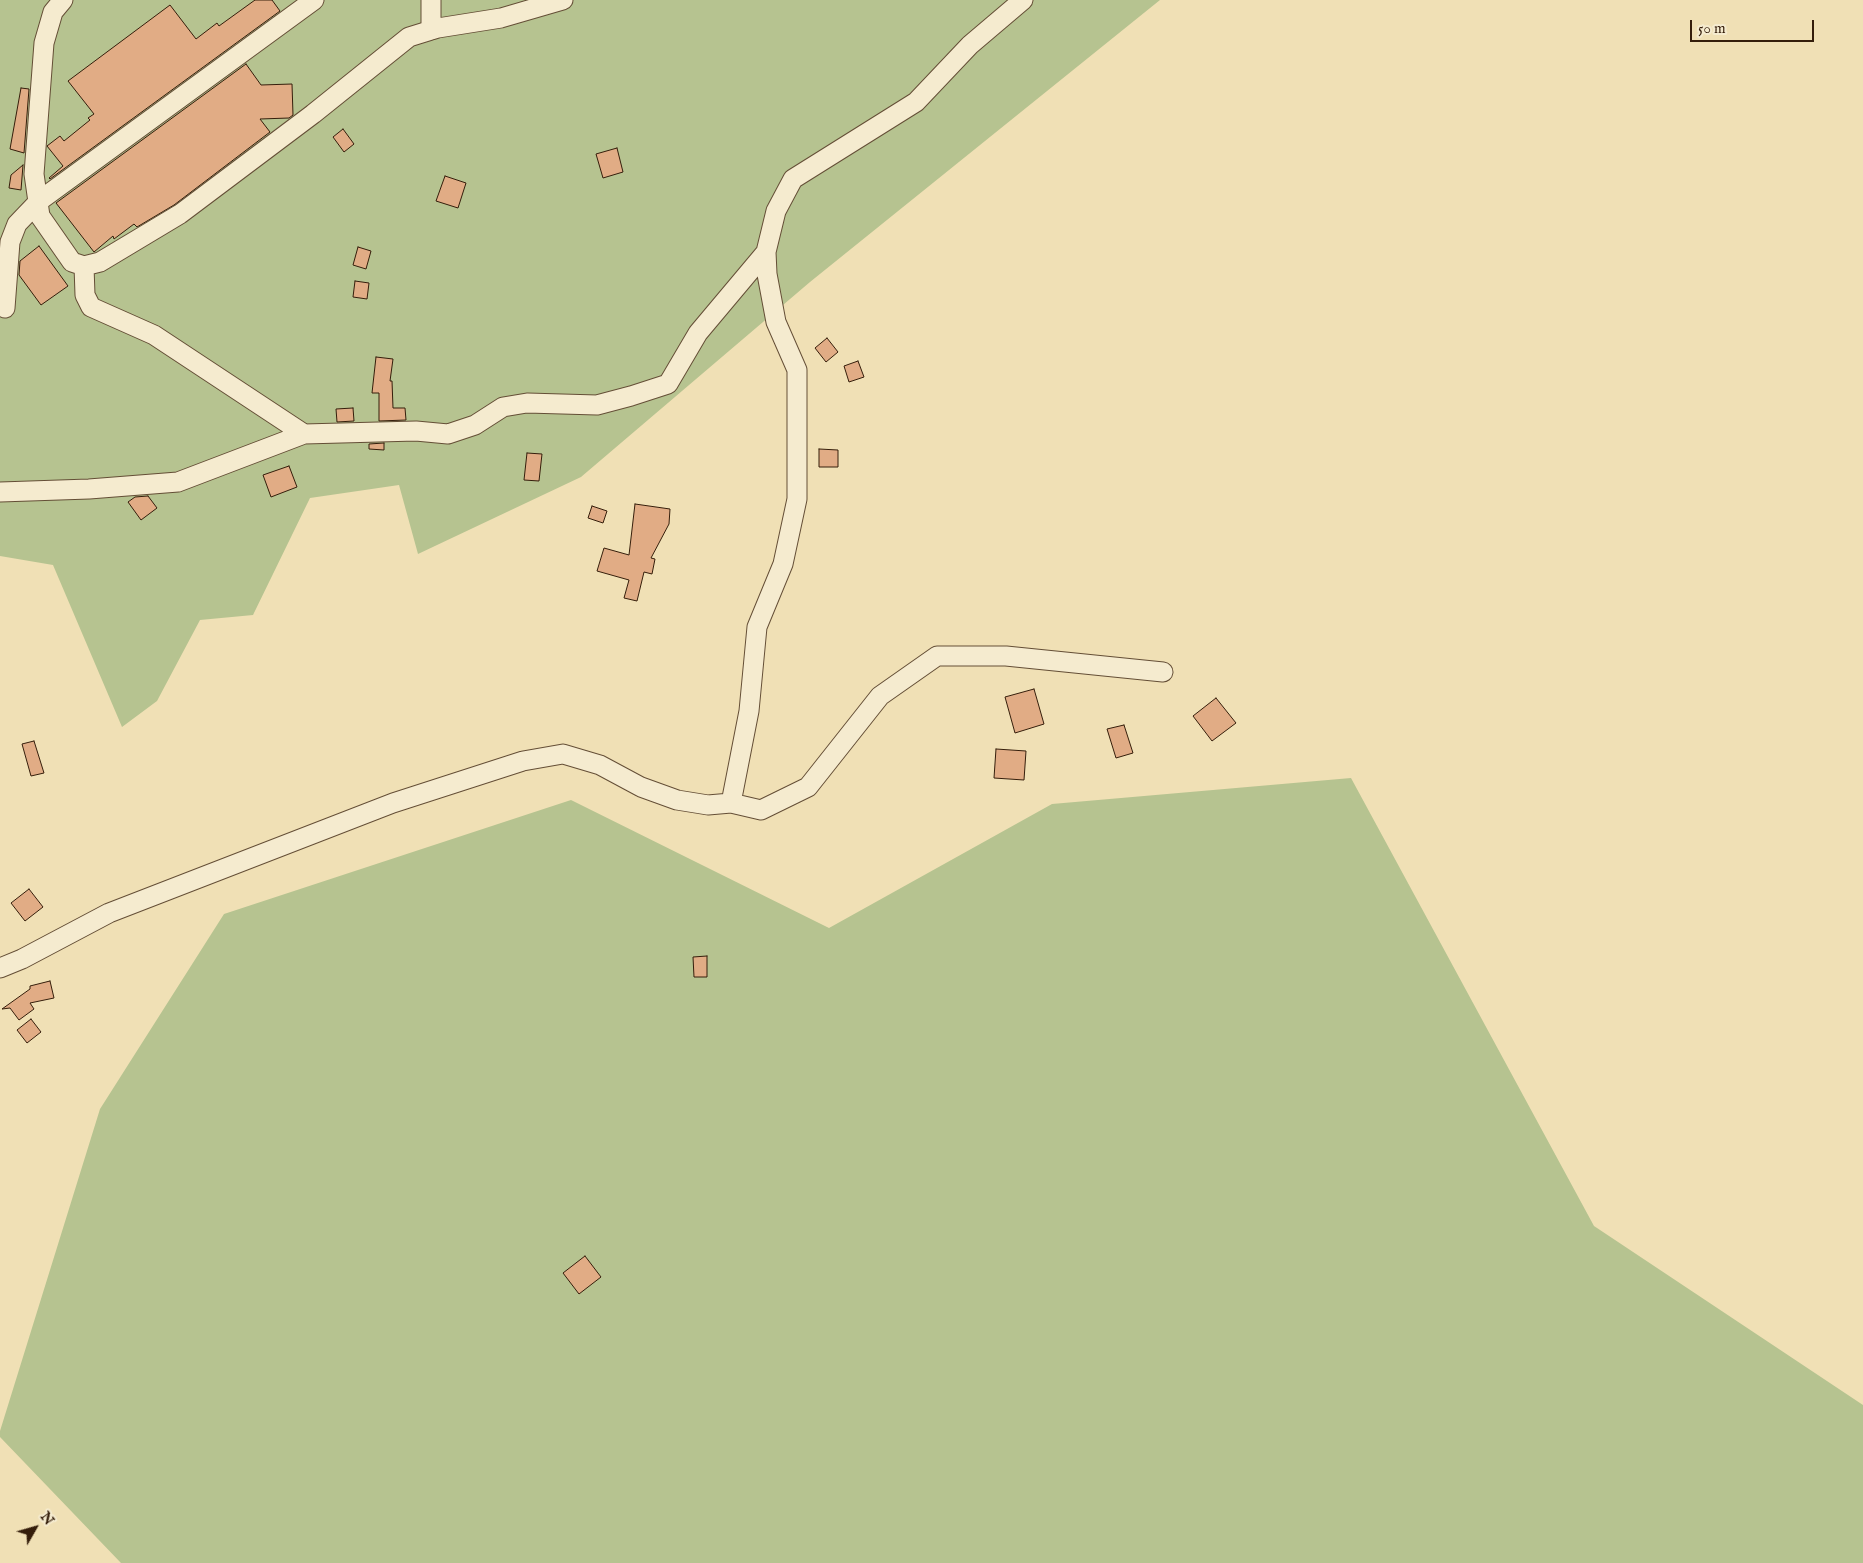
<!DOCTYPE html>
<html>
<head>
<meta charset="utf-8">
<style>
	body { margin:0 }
	#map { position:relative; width:1863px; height:1563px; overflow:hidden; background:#f0e0b5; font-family:"IM FELL English",serif }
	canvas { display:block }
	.north { position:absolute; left:10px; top:1503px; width:50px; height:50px; -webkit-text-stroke:4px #f5ebcf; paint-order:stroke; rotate:52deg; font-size:14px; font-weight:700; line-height:20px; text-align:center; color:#351e0b }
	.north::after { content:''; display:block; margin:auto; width:18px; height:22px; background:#351e0b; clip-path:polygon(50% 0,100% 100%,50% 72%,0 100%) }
	.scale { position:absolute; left:1690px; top:20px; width:124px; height:22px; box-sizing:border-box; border:2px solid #351e0b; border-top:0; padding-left:6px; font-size:15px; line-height:18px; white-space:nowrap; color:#351e0b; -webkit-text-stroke:4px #f5ebcf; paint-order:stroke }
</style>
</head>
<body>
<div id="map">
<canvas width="1863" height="1563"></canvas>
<div class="north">N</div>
<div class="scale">50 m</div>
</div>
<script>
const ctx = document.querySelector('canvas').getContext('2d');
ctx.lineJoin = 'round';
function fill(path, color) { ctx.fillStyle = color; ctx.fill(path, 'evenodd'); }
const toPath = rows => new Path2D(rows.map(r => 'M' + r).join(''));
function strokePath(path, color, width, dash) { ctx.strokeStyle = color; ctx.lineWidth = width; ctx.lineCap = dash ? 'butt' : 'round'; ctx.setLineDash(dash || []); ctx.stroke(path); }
const green = toPath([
	[0,0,1160,0,810,282,581,477,418,554,399,485,310,498,253,615,200,620,157,701,122,727,53,565,0,556],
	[1351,778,1594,1226,1863,1405,1863,1563,121,1563,0,1437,0,1431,100,1109,224,914,571,800,829,928,1052,804]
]);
const building = toPath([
	[255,0,272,0,280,11,50,179,49,178,63,166,47,146,60,136,64,141,90,120,88,118,94,114,68,81,170,5,196,39,217,23,219,26,255,0],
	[246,64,261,85,292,84,293,115,289,118,260,119,270,132,174,205,137,227,134,224,114,239,113,236,94,252,56,203,246,64],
	[21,88,29,89,24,153,10,149,21,88],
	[343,129,354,144,344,152,333,137,343,129],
	[617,148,623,172,603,178,596,154,617,148],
	[23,165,21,190,9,188,11,175,23,165],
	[445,176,466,183,458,208,436,201,445,176],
	[39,246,68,286,41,305,19,275,20,261,39,246],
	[358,247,371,251,366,269,353,265,358,247],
	[355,281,369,283,367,299,353,297,355,281],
	[827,338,838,352,826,362,815,348,827,338],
	[376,357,393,359,390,381,392,381,393,408,405,408,406,420,379,421,379,393,372,393,376,357],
	[858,361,864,377,849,382,844,366,858,361],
	[353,408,354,421,337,422,336,409,353,408],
	[384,443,384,450,369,449,369,444,384,443],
	[819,449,838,450,838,467,819,467,819,449],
	[527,453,542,454,539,481,524,480,527,453],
	[289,466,297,487,271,497,263,475,289,466],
	[148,496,157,508,141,520,128,502,135,497,148,496],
	[635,504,670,509,669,524,651,558,655,559,652,574,644,572,637,601,624,598,629,580,597,571,604,548,629,555,635,504],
	[592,506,607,511,603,523,588,518,592,506],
	[1034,689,1044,724,1015,733,1005,697,1034,689],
	[1216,698,1236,723,1212,741,1193,716,1216,698],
	[1124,725,1133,753,1116,758,1107,729,1124,725],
	[34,741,44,773,31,776,22,744,34,741],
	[996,749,1026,751,1024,780,994,778,996,749],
	[29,889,43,907,25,921,11,903,29,889],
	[707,956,707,977,694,977,693,957,707,956],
	[50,981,54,998,30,1003,34,1009,19,1020,10,1008,2,1009,30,989,30,986,50,981],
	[31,1019,41,1032,27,1043,17,1030,31,1019],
	[585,1256,601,1277,579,1294,563,1273,585,1256]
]);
const minor = toPath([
	[63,0,53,12,44,43,34,174,40,216,72,262,84,266,100,262,180,214,313,114,409,37,438,28,501,18,563,0],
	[431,0,431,30],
	[1023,0,970,45,916,102,793,179,776,211,766,252,767,274,776,322,797,370,797,499,783,564,757,627,749,711,731,803,761,810,808,787,880,696,937,656,1006,656,1163,672],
	[84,266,85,295,91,307,154,335,304,434],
	[0,305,5,308,10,242,17,224,39,201,314,0],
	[0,492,89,489,178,482,304,434,416,431,448,434,475,425,503,407,527,403,597,405,631,396,668,384,698,333,766,252],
	[0,968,22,959,109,913,393,803,523,761,563,754,600,765,641,787,677,800,708,805,731,803]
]);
fill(green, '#b6c390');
fill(building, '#e1ac85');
strokePath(building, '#351e0b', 1);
strokePath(minor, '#644e36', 21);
strokePath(minor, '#f5ebcf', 19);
</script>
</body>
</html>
